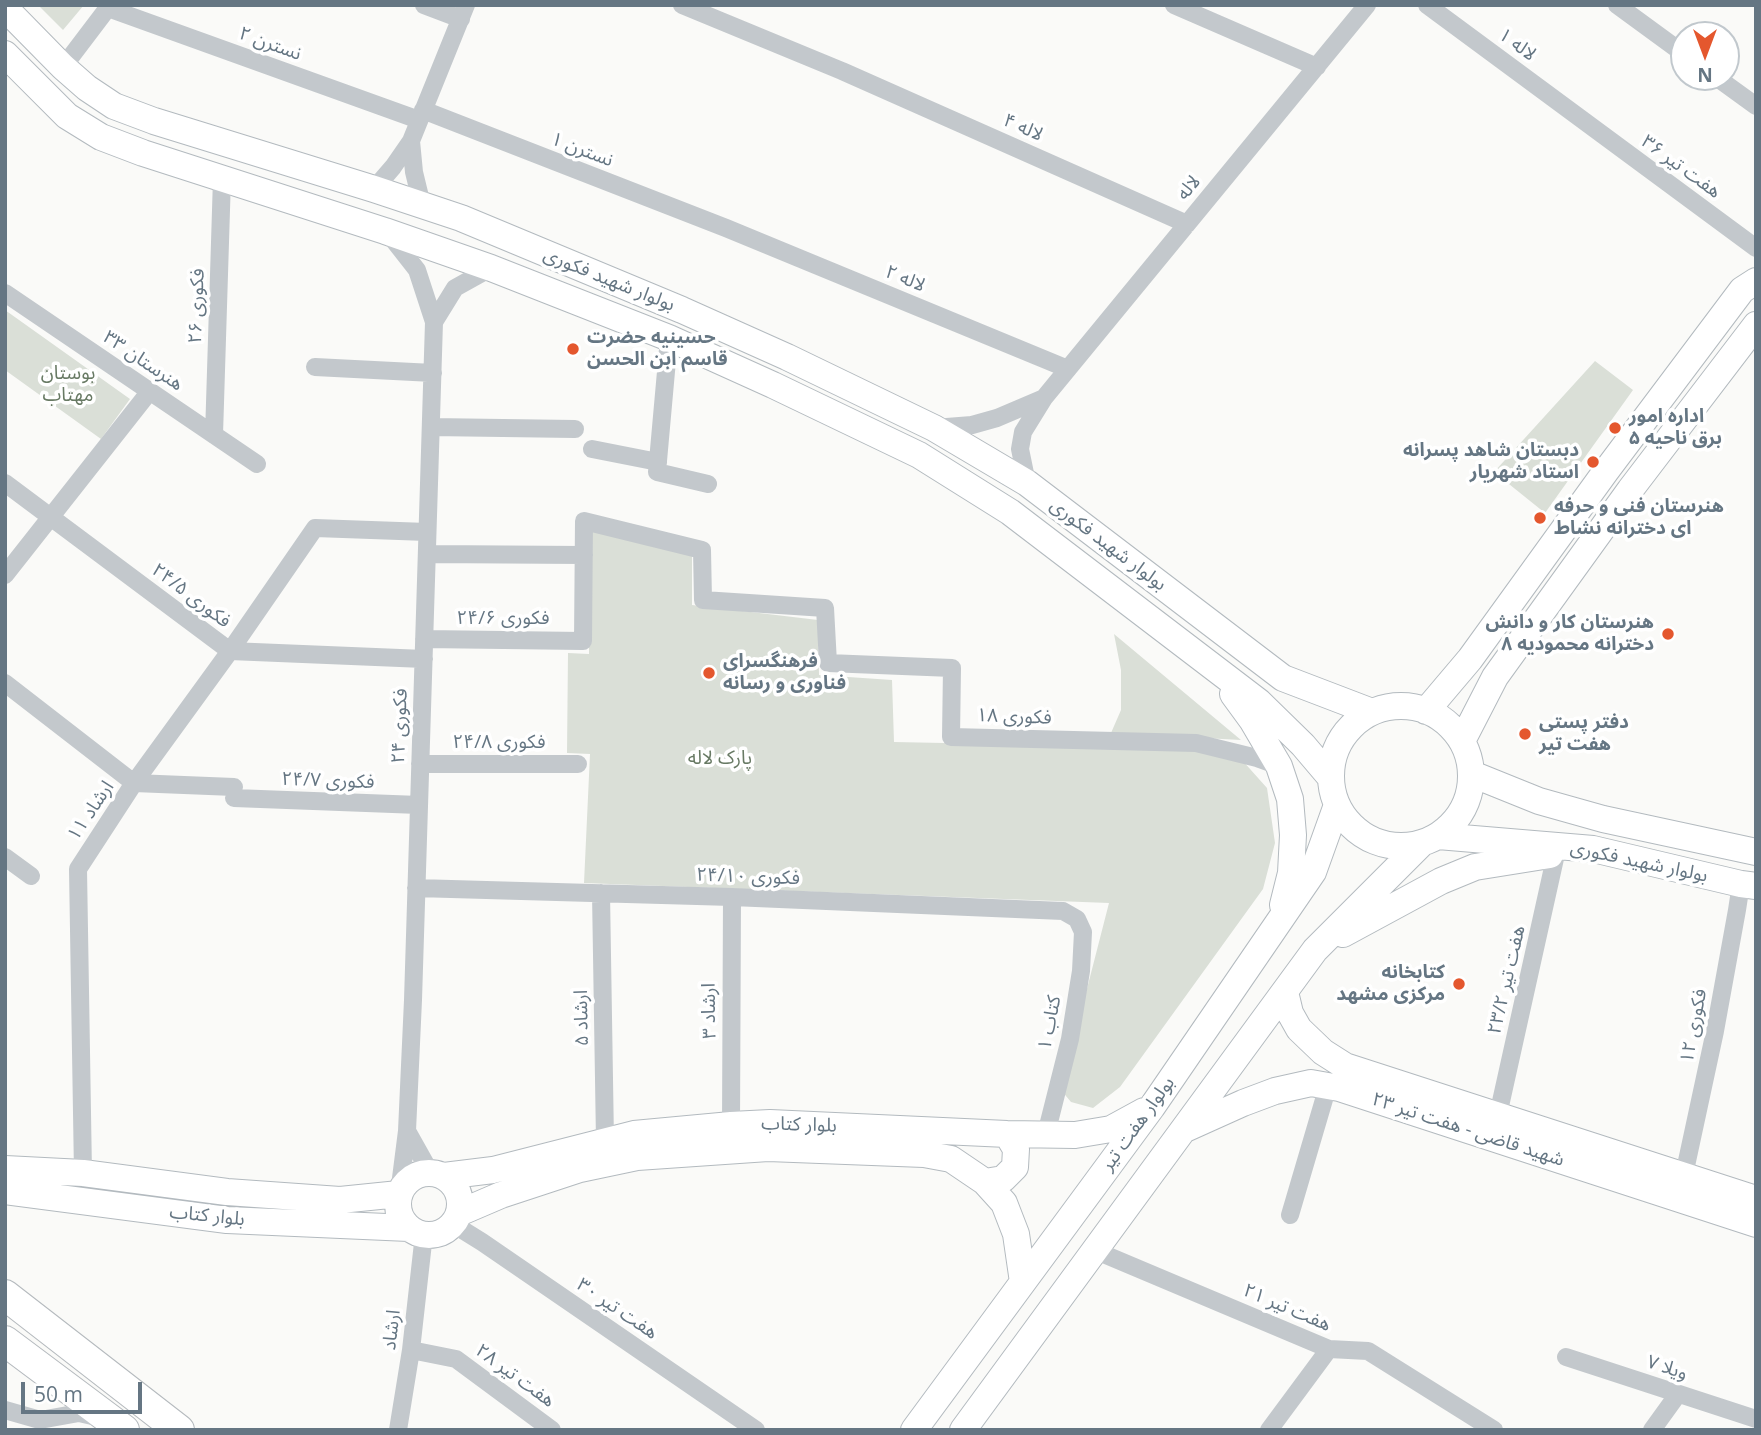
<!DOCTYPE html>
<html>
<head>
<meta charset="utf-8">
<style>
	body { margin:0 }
	#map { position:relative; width:1761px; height:1435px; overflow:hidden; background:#fafaf8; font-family:"Open Sans",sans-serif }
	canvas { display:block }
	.frame { position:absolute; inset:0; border:7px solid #657683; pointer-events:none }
	.north { position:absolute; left:1670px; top:21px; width:70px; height:70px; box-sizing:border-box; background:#fff; border:2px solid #c1c8cd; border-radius:50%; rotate:180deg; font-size:19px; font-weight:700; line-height:28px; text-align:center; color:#657683 }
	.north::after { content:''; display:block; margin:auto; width:24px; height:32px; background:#e4572e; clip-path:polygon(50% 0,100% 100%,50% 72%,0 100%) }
	.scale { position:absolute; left:21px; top:1382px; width:121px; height:32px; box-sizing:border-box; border:4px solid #657683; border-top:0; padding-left:9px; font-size:21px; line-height:24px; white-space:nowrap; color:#657683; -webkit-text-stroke:5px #fff; paint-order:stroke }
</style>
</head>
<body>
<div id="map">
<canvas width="1761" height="1435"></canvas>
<div class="frame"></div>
<div class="north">N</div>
<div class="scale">50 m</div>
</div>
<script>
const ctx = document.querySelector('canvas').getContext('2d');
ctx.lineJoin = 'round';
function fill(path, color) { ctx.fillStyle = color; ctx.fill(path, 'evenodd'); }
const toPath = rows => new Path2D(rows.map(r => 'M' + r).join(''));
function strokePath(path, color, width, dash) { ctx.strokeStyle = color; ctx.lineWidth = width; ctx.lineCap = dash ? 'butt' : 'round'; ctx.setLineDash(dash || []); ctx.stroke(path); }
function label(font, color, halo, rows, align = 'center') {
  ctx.font = font + ' "Open Sans","Noto Sans Arabic",sans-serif'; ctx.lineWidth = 7; ctx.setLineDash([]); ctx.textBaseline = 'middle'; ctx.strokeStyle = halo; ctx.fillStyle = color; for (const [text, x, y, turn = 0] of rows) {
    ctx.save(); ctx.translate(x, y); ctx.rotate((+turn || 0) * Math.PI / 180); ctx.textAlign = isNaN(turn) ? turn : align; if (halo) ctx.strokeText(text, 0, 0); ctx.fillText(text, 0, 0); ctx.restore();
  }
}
const green = toPath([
	[38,5,84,5,63,30],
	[5,310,130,399,101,439,5,370],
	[1595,361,1633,390,1545,513,1494,472],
	[590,530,692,552,692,605,818,620,819,675,892,680,894,742,1195,748,1242,760,1267,788,1275,843,1263,889,1120,1087,1093,1108,1071,1102,1061,1090,1109,903,584,883,590,754,567,753,568,653,589,654],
	[1114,634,1241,740,1111,733,1121,710,1121,670]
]);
const street = toPath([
	[424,5,461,19],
	[682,5,842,71,1187,224],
	[1174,5,1317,67],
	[1427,5,1756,248],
	[1617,5,1684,54],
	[108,8,419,120],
	[63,67,110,5],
	[1716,77,1756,106],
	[423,110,726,228,1068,369],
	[411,141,414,172,422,205],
	[374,189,393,167,411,141,466,5],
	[388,233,417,270,434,322,413,1000,407,1131,399,1194],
	[5,293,257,464],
	[434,322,455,288,491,268],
	[669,338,657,472,708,484],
	[315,367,433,373],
	[431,427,575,429],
	[934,428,972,425,997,418,1044,398],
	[214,435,222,178],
	[592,449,658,462],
	[5,483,230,651,424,659],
	[1027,483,1020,449,1023,432,1044,398,1367,5],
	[427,554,584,555],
	[5,575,150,391],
	[424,639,583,641,584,521,702,550,703,600,825,608,828,663,952,668,951,737,1196,743,1257,758,1279,766],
	[5,683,134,783,234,787],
	[420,764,578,764],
	[234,798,419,805],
	[5,857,31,876],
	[416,888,732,897,1063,911,1077,919,1083,932,1081,971,1070,1039,1046,1134],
	[601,893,605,1141],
	[1498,1115,1556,854],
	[731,1125,732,897],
	[407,1131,430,1172],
	[83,1173,78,869,134,783,230,651,315,528,427,532],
	[1684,1175,1715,1031,1737,910,1741,884],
	[1290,1215,1328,1086],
	[453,1224,482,1242,756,1430],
	[1094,1250,1329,1349,1368,1351,1494,1430],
	[411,1350,456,1359,552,1430],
	[1566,1357,1756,1419],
	[5,1410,40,1420,79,1413,101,1418],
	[398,1430,411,1350,424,1234],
	[1269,1430,1329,1349],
	[1652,1430,1678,1394]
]);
const secondary = toPath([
	[5,8,63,67,87,88,114,106,154,121,374,189,461,218,682,310,787,357,934,428,1027,483,1283,678,1372,712],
	[5,54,67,116,101,137,143,153,385,231,491,268,669,338,773,385,919,455,1010,512,1259,702,1303,745,1331,778],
	[1233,694,1252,720,1279,766,1290,799,1293,835,1291,873,1283,905],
	'1331 776a70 70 0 1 1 140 0a70 70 0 1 1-140 0Z',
	[1426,711,1470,659,1606,471,1742,290,1756,281],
	[1462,741,1495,677,1630,490,1756,325],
	[1472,774,1539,801,1603,819,1756,852],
	[1438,836,1593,849,1741,884,1756,886],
	[1343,934,1441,881,1475,867,1550,855],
	[1285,992,1290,1013,1299,1029,1323,1052,1345,1066,1756,1199],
	[1183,1130,1243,1103,1275,1091,1311,1083,1339,1088,1756,1224],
	[5,1169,83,1173,227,1192,340,1200,399,1194],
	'398 1204a31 31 0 1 1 62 0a31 31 0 1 1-62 0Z',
	[444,1176,493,1170,634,1134,731,1125,770,1123,1007,1134,1075,1135,1111,1129,1144,1111],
	[985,1182,1003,1179,1015,1167,1016,1149,1007,1134],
	[5,1191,227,1220,409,1228],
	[459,1213,501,1195,580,1169,637,1157,768,1148,924,1154,951,1159,985,1182,1004,1203,1016,1234,1023,1282],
	[914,1430,1152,1107,1313,872,1337,805],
	[963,1430,1315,950,1421,844]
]);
const primary = toPath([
	[5,1295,179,1430],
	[5,1341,124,1430]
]);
const markers = [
	[573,349,7,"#e4572e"],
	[1615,428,7,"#e4572e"],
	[1593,462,7,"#e4572e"],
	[1540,518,7,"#e4572e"],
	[1668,634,7,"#e4572e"],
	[709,673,7,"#e4572e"],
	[1525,734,7,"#e4572e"],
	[1459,984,7,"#e4572e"]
];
const streetNames = [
	["نسترن ۲",270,44,20],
	["لاله ۱",1517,45,36],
	["لاله ۴",1023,128,24],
	["نسترن ۱",582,150,21],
	["هفت تیر ۳۶",1681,167,36],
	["لاله",1189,188,-50],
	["لاله ۲",905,279,22],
	["بولوار شهید فکوری",609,280,22],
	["فکوری ۲۶",197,306,-88],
	["هنرستان ۳۳",143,361,34],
	["بولوار شهید فکوری",1108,545,37],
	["فکوری ۲۴/۵",191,596,37],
	["فکوری ۲۴/۶",503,619],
	["فکوری ١٨",1014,717,2],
	["فکوری ۲۴",400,726,-88],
	["فکوری ۲۴/۸",499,743],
	["فکوری ۲۴/۷",328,781,2],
	["ارشاد ۱۱",91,811,-56],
	["بولوار شهید فکوری",1639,862,12],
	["فکوری ۲۴/۱۰",748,877,2],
	["هفت تیر ۲۳/۲",1507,980,-77],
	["ارشاد ۳",710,1011,-90],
	["ارشاد ۵",582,1018,-91],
	["کتاب ۱",1050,1023,-79],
	["فکوری ۱۲",1694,1026,-79],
	["بولوار هفت تیر",1138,1124,-54],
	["بلوار کتاب",799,1125,2],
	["شهید قاضی - هفت تیر ۲۳",1468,1130,18],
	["بلوار کتاب",207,1216,6],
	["هفت تیر ۲۱",1287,1308,23],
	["هفت تیر ۳۰",617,1309,34],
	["ارشاد",392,1330,-83],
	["ویلا ۷",1667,1368,18],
	["هفت تیر ۲۸",515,1376,36]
];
const poiNames = [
	["حسینیه حضرت",587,338],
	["قاسم ابن الحسن",587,360],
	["اداره امور",1629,417],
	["برق ناحیه ۵",1629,439],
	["دبستان شاهد پسرانه",1579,451,"right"],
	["استاد شهریار",1579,473,"right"],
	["هنرستان فنی و حرفه",1554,507],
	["ای دخترانه نشاط",1554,529],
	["هنرستان کار و دانش",1654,623,"right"],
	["دخترانه محمودیه ۸",1654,645,"right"],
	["فرهنگسرای",723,662],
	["فناوری و رسانه",723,684],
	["دفتر پستی",1539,723],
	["هفت تیر",1539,745],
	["کتابخانه",1445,973,"right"],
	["مرکزی مشهد",1445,995,"right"]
];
const parkNames = [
	["بوستان",68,374],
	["مهتاب",68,396],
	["پارک لاله",720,759]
];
fill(green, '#dadfd7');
strokePath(secondary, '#b3babf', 28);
strokePath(primary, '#b5babe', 32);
strokePath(street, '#c3c8cc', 18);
strokePath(secondary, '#fff', 26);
strokePath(primary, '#fff', 30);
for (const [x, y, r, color] of markers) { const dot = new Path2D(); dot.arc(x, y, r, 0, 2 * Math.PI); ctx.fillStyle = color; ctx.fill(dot); strokePath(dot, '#fff', 2.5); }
label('19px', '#657683', '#fff', streetNames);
label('bold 19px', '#657683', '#fff', poiNames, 'left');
label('19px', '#687a64', '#fff', parkNames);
</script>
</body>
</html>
